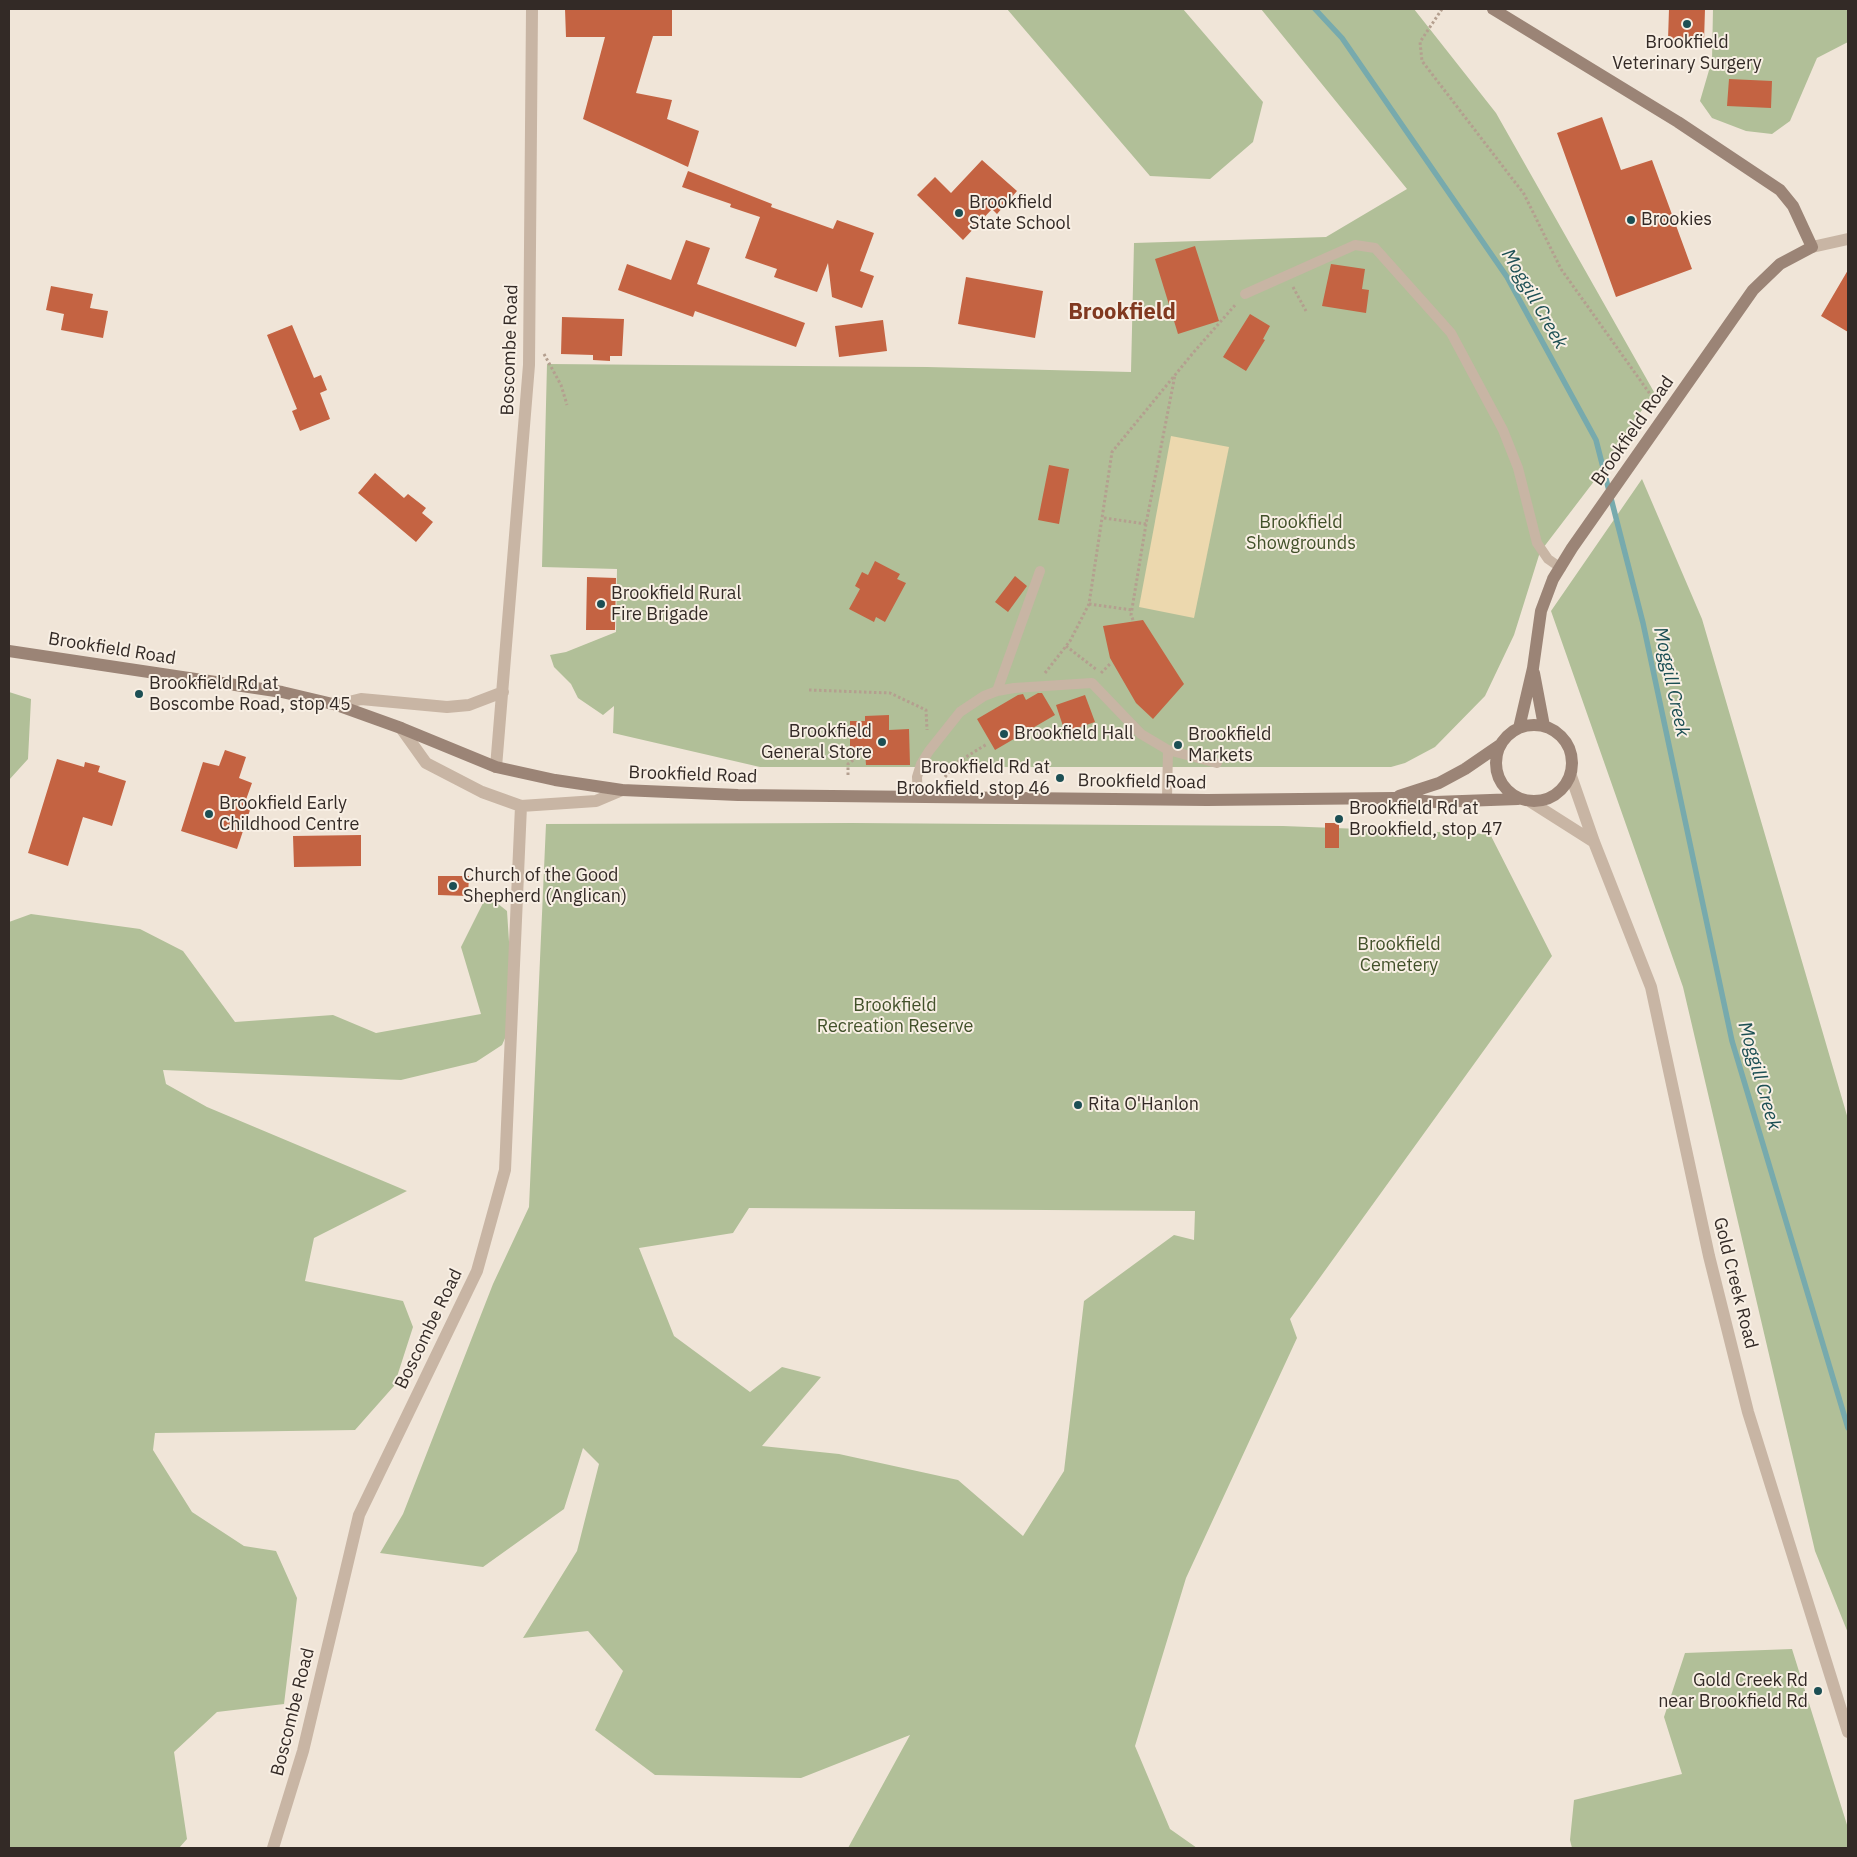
<!DOCTYPE html>
<html>
<head>
<meta charset="utf-8">
<style>
	body { margin:0 }
	#map { position:relative; width:1857px; height:1857px; overflow:hidden; background:#f0e5d8; font-family:"IBM Plex Sans",sans-serif }
	canvas { display:block }
	.frame { position:absolute; inset:0; border:10px solid #332a26; pointer-events:none }
</style>
</head>
<body>
<div id="map">
<canvas width="1857" height="1857"></canvas>
<div class="frame"></div>
</div>
<script>
const ctx = document.querySelector('canvas').getContext('2d');
ctx.lineJoin = 'round';
function fill(path, color) { ctx.fillStyle = color; ctx.fill(path, 'evenodd'); }
const toPath = rows => new Path2D(rows.map(r => 'M' + r).join(''));
function strokePath(path, color, width, dash) { ctx.strokeStyle = color; ctx.lineWidth = width; ctx.lineCap = dash ? 'butt' : 'round'; ctx.setLineDash(dash || []); ctx.stroke(path); }
function label(font, color, halo, rows, align = 'center') {
  ctx.font = font + ' "IBM Plex Sans",sans-serif'; ctx.lineWidth = 4; ctx.setLineDash([]); ctx.textBaseline = 'middle'; ctx.strokeStyle = halo; ctx.fillStyle = color; for (const [text, x, y, turn = 0] of rows) {
    ctx.save(); ctx.translate(x, y); ctx.rotate((+turn || 0) * Math.PI / 180); ctx.textAlign = isNaN(turn) ? turn : align; if (halo) ctx.strokeText(text, 0, 0); ctx.fillText(text, 0, 0); ctx.restore();
  }
}
const green = toPath([
	[1007,9,1183,9,1263,102,1253,142,1210,179,1150,176],
	[1261,9,1414,9,1496,113,1654,392,1595,480,1540,552,1514,635,1485,696,1435,747,1405,763,1391,767,760,767,613,733,614,706,603,715,578,698,571,684,554,667,550,655,566,652,616,632,617,569,542,567,547,364,927,367,1131,372,1134,243,1326,237,1407,189],
	[1713,9,1848,9,1848,42,1817,58,1790,121,1772,134,1746,131,1712,118,1700,101,1712,60],
	[1642,479,1702,619,1848,1119,1848,1633,1815,1551,1683,987,1551,611],
	[9,692,31,699,28,759,9,780],
	[852,823,1283,826,1490,834,1552,956,1290,1319,1297,1338,1186,1578,1135,1746,1170,1829,1197,1848,848,1848,910,1735,801,1778,655,1775,595,1730,623,1671,588,1631,523,1638,577,1551,599,1464,583,1448,564,1509,483,1567,380,1553,403,1514,493,1284,529,1207,546,824],
	[749,1208,1195,1211,1194,1240,1174,1235,1084,1301,1064,1471,1023,1536,958,1480,839,1454,762,1446,821,1377,782,1367,750,1392,674,1336,639,1248,733,1233],
	[487,895,507,911,514,1018,502,1045,476,1062,401,1080,163,1070,166,1084,207,1107,407,1191,314,1238,305,1281,403,1301,413,1327,394,1386,355,1430,155,1433,153,1450,192,1512,244,1546,276,1551,297,1598,284,1704,217,1712,174,1752,187,1839,179,1848,9,1848,9,922,31,914,140,929,183,951,235,1022,333,1015,376,1033,481,1014,461,947],
	[1792,1649,1848,1828,1848,1848,1572,1848,1570,1840,1574,1800,1682,1774,1664,1717,1685,1653]
]);
const sand = toPath([
	[1171,436,1229,447,1194,618,1139,607]
]);
const stream = toPath([
	[1315,9,1342,38,1507,277,1596,440,1643,623,1732,1041,1848,1428]
]);
const building = toPath([
	[565,9,672,9,672,36,653,36,636,93,672,100,667,119,699,131,688,167,583,119,605,37,566,37],
	[1669,9,1705,9,1704,41,1668,40],
	[1729,79,1772,81,1771,108,1727,106],
	[1602,117,1621,170,1652,160,1692,269,1616,297,1557,133],
	[982,160,1017,191,997,214,992,209,963,240,917,195,935,177,951,193],
	[688,171,772,204,771,207,833,229,837,220,874,233,860,271,874,276,862,308,832,297,828,263,817,292,774,277,777,269,745,258,760,217,730,207,731,204,682,187],
	[686,240,710,248,697,284,805,323,796,347,695,311,693,317,618,290,627,264,671,280],
	[1195,246,1219,321,1178,334,1155,259],
	[1331,264,1365,269,1362,289,1369,290,1366,313,1322,306],
	[1848,270,1848,332,1821,316],
	[966,277,1043,291,1035,338,958,324],
	[51,286,93,294,90,308,108,311,103,338,61,330,64,314,46,310],
	[1250,314,1270,326,1263,339,1265,340,1246,371,1223,357],
	[562,317,624,319,622,356,610,356,610,361,593,360,593,355,561,354],
	[883,320,887,351,839,357,835,326],
	[292,325,314,378,321,375,327,390,320,393,330,419,300,431,292,411,297,409,267,335],
	[1049,465,1069,469,1059,524,1038,520],
	[375,473,404,498,408,494,426,508,422,513,433,522,416,542,358,493],
	[875,561,900,574,897,579,906,583,885,622,876,617,874,622,849,609,860,589,855,586,862,572,868,575],
	[1015,576,1027,586,1008,612,995,602],
	[587,577,616,578,615,630,586,630],
	[1143,620,1184,684,1153,719,1136,703,1110,658,1103,626],
	[1038,693,1042,693,1055,715,995,750,977,719,1018,695,1023,694,1026,700],
	[1085,695,1095,722,1065,732,1056,705],
	[889,715,889,730,909,729,910,765,866,765,865,751,850,751,850,721,865,721,865,716],
	[225,750,246,757,239,778,252,783,243,808,250,810,237,849,181,831,203,762,219,766],
	[57,759,84,767,85,762,100,766,98,772,126,781,112,826,83,817,68,866,28,853],
	[1325,823,1339,823,1339,848,1325,848],
	[361,835,361,866,294,867,293,836],
	[438,876,469,876,468,896,438,895]
]);
const path = toPath([
	[1442,9,1420,42,1422,61,1524,194,1561,269,1655,401],
	[1293,287,1306,311],
	[544,354,561,385,567,405],
	[1104,518,1146,524],
	[1089,604,1132,610],
	[1133,620,1131,615,1146,524,1175,375],
	[1066,646,1097,670],
	[1045,673,1070,641,1089,604,1112,452,1193,353,1236,304],
	[1101,673,1111,663],
	[809,690,890,693,926,710,927,730],
	[848,775,848,764,857,757,857,752],
	[945,777,956,763,987,744]
]);
const service = toPath([
	[1245,294,1355,245,1375,248,1451,333,1503,430,1518,468,1537,543,1548,559,1561,568],
	[997,691,1040,571],
	[1168,750,1217,763],
	[918,796,917,777,921,764,929,751,960,712,984,696,997,691,1014,688,1092,683,1141,734,1168,750,1167,799]
]);
const minor = toPath([
	[337,705,361,699,447,707,469,705,503,692],
	[401,728,426,763,482,792,521,806,596,801,622,790],
	[496,767,529,365,532,9],
	[1571,776,1594,842,1651,987,1709,1256,1748,1412,1848,1732],
	[1531,802,1594,842],
	[273,1848,303,1751,359,1515,477,1271,505,1170,521,806]
]);
const tertiary = toPath([
	[1812,247,1848,239]
]);
const secondary = toPath([
	[1493,9,1678,122,1780,190,1793,206,1812,247,1780,264,1753,290,1572,548,1553,579,1541,611,1533,668,1519,728],
	[9,651,282,692,337,705,401,728,496,767,555,780,622,790,738,795,1207,800,1394,798,1435,802,1518,799],
	[1534,673,1544,726],
	'1496 763a38 38 0 1 1 76 0a38 38 0 1 1-76 0Z',
	[1399,796,1439,783,1465,769,1500,745]
]);
const markers = [
	[1687,24,5,"#1c4f54"],
	[959,213,5,"#1c4f54"],
	[1631,220,5,"#1c4f54"],
	[601,604,5,"#1c4f54"],
	[139,694,5,"#1c4f54"],
	[1004,734,5,"#1c4f54"],
	[882,742,5,"#1c4f54"],
	[1178,745,5,"#1c4f54"],
	[1060,778,5,"#1c4f54"],
	[209,814,5,"#1c4f54"],
	[1339,819,5,"#1c4f54"],
	[453,886,5,"#1c4f54"],
	[1078,1105,5,"#1c4f54"],
	[1818,1691,5,"#1c4f54"]
];
const poiNames = [
	["Brookfield",1687,43,"center"],
	["Veterinary Surgery",1687,64,"center"],
	["Brookfield",969,203],
	["State School",969,224],
	["Brookies",1641,220],
	["Brookfield Rural",611,594],
	["Fire Brigade",611,615],
	["Brookfield Rd at",149,684],
	["Boscombe Road, stop 45",149,705],
	["Brookfield",872,732,"right"],
	["General Store",872,753,"right"],
	["Brookfield Hall",1014,734],
	["Brookfield",1188,735],
	["Markets",1188,756],
	["Brookfield Rd at",1050,768,"right"],
	["Brookfield, stop 46",1050,789,"right"],
	["Brookfield Early",219,804],
	["Childhood Centre",219,825],
	["Brookfield Rd at",1349,809],
	["Brookfield, stop 47",1349,830],
	["Church of the Good",463,876],
	["Shepherd (Anglican)",463,897],
	["Rita O'Hanlon",1088,1105],
	["Gold Creek Rd",1808,1681,"right"],
	["near Brookfield Rd",1808,1702,"right"]
];
const streetNames = [
	["Boscombe Road",510,350,-88],
	["Brookfield Road",1633,431,-55],
	["Brookfield Road",112,649,9],
	["Brookfield Road",693,775,2],
	["Brookfield Road",1142,782,1],
	["Gold Creek Road",1735,1283,76],
	["Boscombe Road",429,1329,-64],
	["Boscombe Road",293,1712,-76]
];
const parkNames = [
	["Brookfield",1301,523],
	["Showgrounds",1301,544],
	["Brookfield",1399,945],
	["Cemetery",1399,966],
	["Brookfield",895,1006],
	["Recreation Reserve",895,1027]
];
const waterNames = [
	["Moggill Creek",1534,299,60],
	["Moggill Creek",1671,682,78],
	["Moggill Creek",1759,1076,74]
];
const districtNames = [
	["Brookfield",1122,313]
];
fill(green, '#b1bf98');
fill(sand, '#ecd8ae');
strokePath(stream, '#77aaad', 5.5);
fill(building, '#c46342');
strokePath(path, '#b49f8f', 3, [2.5, 2.5]);
strokePath(service, '#c8b5a4', 10);
strokePath(minor, '#c8b5a4', 12);
strokePath(tertiary, '#c8b5a4', 12);
strokePath(secondary, '#9b8476', 12);
for (const [x, y, r, color] of markers) { const dot = new Path2D(); dot.arc(x, y, r, 0, 2 * Math.PI); ctx.fillStyle = color; ctx.fill(dot); strokePath(dot, '#f8efe4', 2); }
label('18px', '#332a26', '#f8efe4', poiNames, 'left');
label('18px', '#332a26', '#f8efe4', streetNames);
label('18px', '#42512a', '#f8efe4', parkNames);
label('italic 19px', '#1c4f54', '#f8efe4', waterNames);
label('bold 22px', '#813920', '#f8efe4', districtNames);
</script>
</body>
</html>
